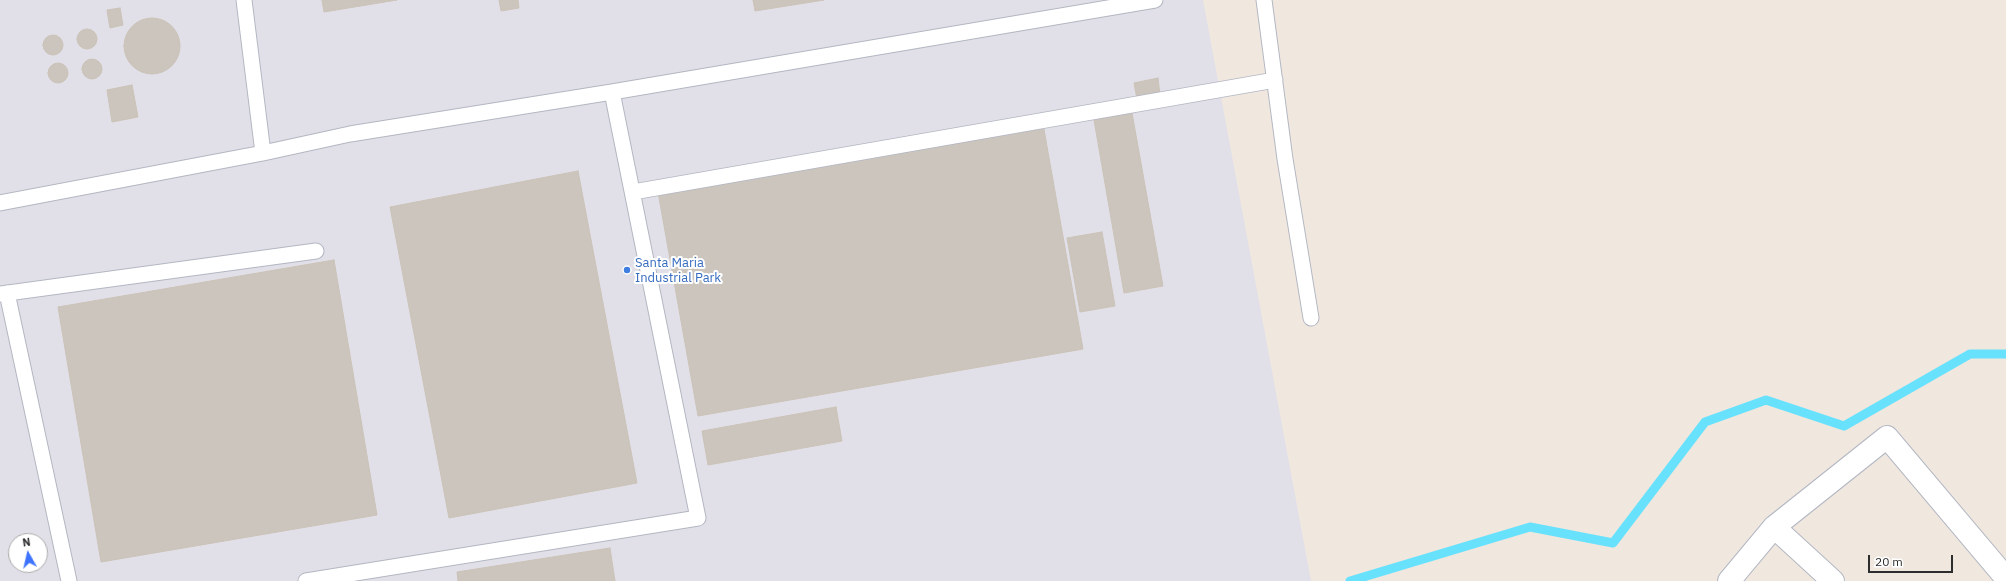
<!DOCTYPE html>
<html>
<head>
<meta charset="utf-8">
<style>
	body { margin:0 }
	#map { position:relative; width:2006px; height:581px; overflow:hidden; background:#f0e7df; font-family:"IBM Plex Sans",sans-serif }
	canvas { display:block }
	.north { position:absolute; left:8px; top:533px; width:40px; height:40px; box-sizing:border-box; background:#fff; border:1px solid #ababab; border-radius:50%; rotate:352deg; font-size:11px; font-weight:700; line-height:16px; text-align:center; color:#2d2d2d }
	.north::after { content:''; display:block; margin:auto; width:14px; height:18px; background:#3d73ff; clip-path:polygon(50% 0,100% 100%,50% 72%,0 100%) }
	.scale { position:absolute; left:1868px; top:555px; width:85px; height:18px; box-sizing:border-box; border:2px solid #2d2d2d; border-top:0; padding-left:5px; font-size:12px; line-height:14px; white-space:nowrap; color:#2d2d2d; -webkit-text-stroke:3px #fff; paint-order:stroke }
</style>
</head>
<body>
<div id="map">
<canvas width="2006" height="581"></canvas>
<div class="north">N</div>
<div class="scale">20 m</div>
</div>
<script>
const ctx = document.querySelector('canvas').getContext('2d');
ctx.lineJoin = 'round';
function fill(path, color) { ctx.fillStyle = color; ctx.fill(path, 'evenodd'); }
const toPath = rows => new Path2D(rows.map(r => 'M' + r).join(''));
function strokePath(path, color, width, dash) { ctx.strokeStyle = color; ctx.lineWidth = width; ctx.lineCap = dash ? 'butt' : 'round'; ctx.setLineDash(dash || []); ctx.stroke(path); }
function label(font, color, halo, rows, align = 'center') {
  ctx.font = font + ' "IBM Plex Sans",sans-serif'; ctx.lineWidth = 4; ctx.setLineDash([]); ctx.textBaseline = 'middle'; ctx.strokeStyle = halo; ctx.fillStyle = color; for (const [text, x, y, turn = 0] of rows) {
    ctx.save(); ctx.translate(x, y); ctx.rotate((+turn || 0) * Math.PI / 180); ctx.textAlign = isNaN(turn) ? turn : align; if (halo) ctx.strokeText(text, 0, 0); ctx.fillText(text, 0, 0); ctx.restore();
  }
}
const industrial = toPath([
	[0,0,1203,0,1311,581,0,581],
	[16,541,40,541,40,565,16,565]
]);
const stream = toPath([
	[1350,581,1530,527,1613,543,1705,422,1766,400,1844,426,1970,354,2006,354]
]);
const building = toPath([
	[322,0,397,0,324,12,322,0],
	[499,0,518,0,519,8,501,11,499,0],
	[753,0,824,0,755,11,753,0],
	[120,8,123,25,110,28,107,10,120,8],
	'124 46a28 28 0 1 1 56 0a28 28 0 1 1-56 0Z',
	'77 39a10 10 0 1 1 20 0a10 10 0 1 1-20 0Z',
	'43 45a10 10 0 1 1 20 0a10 10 0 1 1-20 0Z',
	'82 69a10 10 0 1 1 20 0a10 10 0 1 1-20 0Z',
	'48 73a10 10 0 1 1 20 0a10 10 0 1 1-20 0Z',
	[1158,78,1160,95,1137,99,1134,83,1158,78],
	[132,85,138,117,112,122,107,90,132,85],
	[1132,113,1163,286,1124,293,1094,120,1132,113],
	[1043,124,1083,349,698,416,658,192,1043,124],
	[578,171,637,483,449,518,390,207,578,171],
	[1102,232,1115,306,1080,312,1067,238,1102,232],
	[334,260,377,515,101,562,58,307,334,260],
	[836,407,842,441,708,465,702,431,836,407],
	[610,548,615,581,458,581,457,572,610,548]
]);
const service = toPath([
	[244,0,263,153],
	[1264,0,1285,159,1311,318],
	[633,192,1275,80],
	[0,203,263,153,350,134,612,92,1155,0],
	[7,293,69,581],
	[0,294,316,251],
	[306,581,698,518,612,92]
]);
const minor = toPath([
	[1774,527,1833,581],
	[1729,581,1774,527,1887,437,2006,578]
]);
const markers = [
	[627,270,4,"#3f7fe0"]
];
const shopNames = [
	["Santa Maria",635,263],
	["Industrial Park",635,278]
];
fill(industrial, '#e1e0e8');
strokePath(stream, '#68e2fc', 9);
fill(building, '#cbc5bd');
strokePath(building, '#ccc3b8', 1);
strokePath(service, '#b3b7c2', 17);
strokePath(minor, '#b3b7c2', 24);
strokePath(service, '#fff', 15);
strokePath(minor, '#fff', 22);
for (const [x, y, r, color] of markers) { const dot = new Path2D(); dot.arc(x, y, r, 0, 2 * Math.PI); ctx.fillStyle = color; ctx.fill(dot); strokePath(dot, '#fff', 1.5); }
label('13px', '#366cbe', '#fff', shopNames, 'left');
</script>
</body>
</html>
